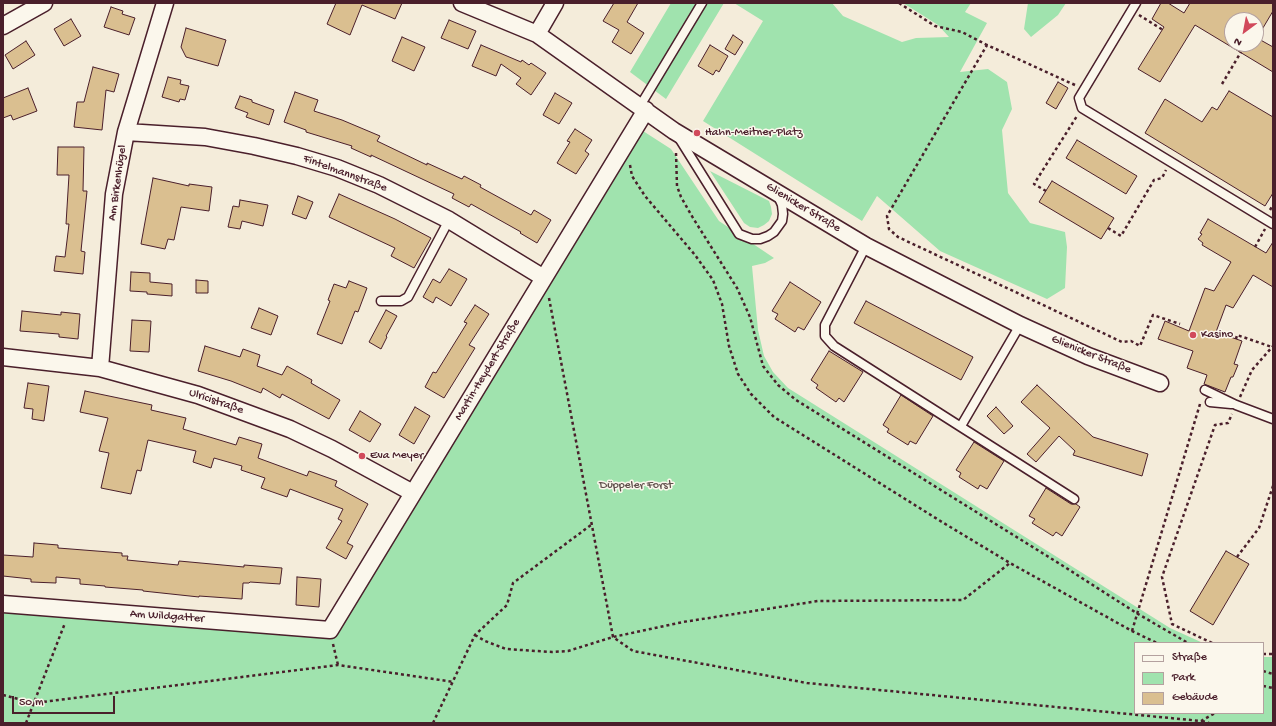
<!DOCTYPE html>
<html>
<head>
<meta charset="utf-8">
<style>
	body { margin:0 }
	#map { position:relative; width:1276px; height:726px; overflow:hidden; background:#f4ecda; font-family:"Gochi Hand",sans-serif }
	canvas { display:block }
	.frame { position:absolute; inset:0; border:4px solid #4a1f2b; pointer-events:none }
	.legend { position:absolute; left:1134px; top:642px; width:130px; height:72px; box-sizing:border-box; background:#fbf7ec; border:1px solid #b4a19f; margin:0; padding:5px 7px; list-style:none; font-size:12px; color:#4a1f2b }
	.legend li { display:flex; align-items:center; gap:8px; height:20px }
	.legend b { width:20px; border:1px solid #b4a19f }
	.north { position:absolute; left:1224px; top:12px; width:40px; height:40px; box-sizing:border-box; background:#fbf7ec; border:1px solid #b4a19f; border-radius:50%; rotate:212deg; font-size:11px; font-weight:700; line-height:16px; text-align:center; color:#4a1f2b }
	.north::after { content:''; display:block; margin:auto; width:14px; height:18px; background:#d1495b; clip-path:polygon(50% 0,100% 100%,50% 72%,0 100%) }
	.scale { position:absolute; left:12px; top:696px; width:103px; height:18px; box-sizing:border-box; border:2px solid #4a1f2b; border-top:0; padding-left:5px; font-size:12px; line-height:14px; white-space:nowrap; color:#4a1f2b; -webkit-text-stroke:3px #fbf7ec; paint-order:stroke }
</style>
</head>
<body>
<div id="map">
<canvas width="1276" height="726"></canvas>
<div class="frame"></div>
<ul class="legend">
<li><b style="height:5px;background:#fbf7ec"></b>Straße</li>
<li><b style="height:11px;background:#a0e3ae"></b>Park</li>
<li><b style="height:11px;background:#dabf90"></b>Gebäude</li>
</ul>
<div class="north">N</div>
<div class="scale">50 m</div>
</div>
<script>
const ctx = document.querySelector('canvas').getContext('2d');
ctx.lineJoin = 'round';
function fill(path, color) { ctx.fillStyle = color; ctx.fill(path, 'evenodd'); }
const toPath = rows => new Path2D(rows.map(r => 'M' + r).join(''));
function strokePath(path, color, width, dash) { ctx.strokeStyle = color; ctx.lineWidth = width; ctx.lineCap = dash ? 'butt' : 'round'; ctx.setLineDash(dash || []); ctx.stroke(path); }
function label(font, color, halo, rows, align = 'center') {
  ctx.font = font + ' "Gochi Hand",sans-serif'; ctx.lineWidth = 3; ctx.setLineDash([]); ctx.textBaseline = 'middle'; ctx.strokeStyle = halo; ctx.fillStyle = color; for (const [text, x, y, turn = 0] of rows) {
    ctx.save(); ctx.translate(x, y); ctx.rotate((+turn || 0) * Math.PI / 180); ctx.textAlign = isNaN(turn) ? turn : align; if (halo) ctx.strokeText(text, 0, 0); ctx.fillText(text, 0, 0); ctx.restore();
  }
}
const green = toPath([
	[671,3,724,3,666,99,630,72],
	[734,3,832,3,843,16,902,42,916,38,949,37,938,25,903,3,971,3,965,12,987,23,960,72,988,69,1007,82,1012,109,1002,130,1008,193,1030,223,1065,232,1067,247,1065,288,1047,299,940,251,877,196,862,221,703,121,763,21],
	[1028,3,1066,3,1058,15,1031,37,1024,29],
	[643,131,671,149,719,221,774,258,765,263,752,266,758,330,764,356,773,372,788,388,1170,628,1203,643,1135,643,1135,713,1263,713,1263,657,1273,657,1273,723,3,723,3,613,334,637],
	[710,171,769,201,771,207,772,214,769,221,764,225,758,228,750,227,744,223]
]);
const building = toPath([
	[336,3,402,3,395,19,362,5,350,35,327,24,336,3],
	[614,3,638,3,627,22,644,33,631,54,612,42,619,30,603,21,614,3],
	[1161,3,1168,3,1184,13,1190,3,1273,3,1273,11,1257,38,1273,47,1273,72,1195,25,1160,82,1138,69,1164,27,1152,19,1161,3],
	[1232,20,1256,20,1256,44,1232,44,1232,20],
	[111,7,123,11,122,14,135,18,129,35,104,27,111,7],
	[71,19,81,36,64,46,54,29,71,19],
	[449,20,476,31,468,49,441,38,449,20],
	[186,28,226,40,218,66,186,57,181,47,186,28],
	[733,35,743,42,735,55,725,49,733,35],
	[402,37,425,47,414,71,392,61,402,37],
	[26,41,35,55,13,69,5,55,26,41],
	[481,45,521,62,522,60,529,65,531,63,546,73,531,95,516,84,521,78,501,64,496,76,472,66,481,45],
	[710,45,728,56,719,72,716,70,713,75,698,66,710,45],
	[93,67,119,74,114,92,106,90,102,130,74,127,77,102,84,102,93,67],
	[168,77,181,80,180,84,189,86,185,100,180,99,179,102,162,97,168,77],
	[1058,82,1068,88,1056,109,1046,103,1058,82],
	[28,88,37,111,13,120,11,115,3,118,3,98,28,88],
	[1229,91,1273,117,1273,193,1265,206,1145,133,1165,99,1202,122,1212,107,1217,110,1229,91],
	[295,92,318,100,314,111,342,120,380,136,377,141,427,165,427,163,462,179,464,176,481,185,480,187,531,215,534,210,551,220,537,243,520,233,521,232,471,204,469,207,452,198,454,194,371,155,371,157,351,148,352,146,306,132,306,130,284,122,295,92],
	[555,93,572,103,559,124,543,115,555,93],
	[240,96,252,100,252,102,274,110,269,125,246,117,248,113,235,108,240,96],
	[575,129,592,140,585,151,589,154,576,174,557,163,570,142,567,141,575,129],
	[1077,140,1137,176,1126,194,1066,158,1077,140],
	[58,147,84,147,83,191,87,191,81,251,85,252,83,274,54,271,56,256,65,257,69,224,66,224,69,175,57,175,58,147],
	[153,178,189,186,189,184,212,187,209,211,181,207,174,240,168,239,165,249,141,244,153,178],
	[1052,181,1114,218,1101,239,1039,202,1052,181],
	[339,194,395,219,431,238,414,268,391,256,395,248,329,217,339,194],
	[298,196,313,202,306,219,292,214,298,196],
	[240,200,268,205,263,226,242,221,240,229,228,227,233,206,239,207,240,200],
	[1208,219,1266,253,1273,242,1273,287,1253,275,1233,308,1226,305,1216,332,1242,341,1234,364,1238,365,1233,377,1231,377,1225,392,1204,384,1207,375,1187,368,1193,351,1158,339,1165,321,1189,331,1205,288,1214,291,1231,262,1202,245,1203,243,1198,239,1202,234,1200,233,1208,219],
	[449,269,467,279,451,306,436,297,433,303,423,297,433,279,440,283,449,269],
	[131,272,150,273,150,282,172,284,172,296,147,294,147,292,130,291,131,272],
	[196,280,208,281,208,293,196,293,196,280],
	[349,281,367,288,358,312,355,311,342,344,317,334,330,301,328,300,334,284,346,288,349,281],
	[790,282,821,302,804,330,798,327,795,332,775,319,778,314,772,311,790,282],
	[866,301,973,357,961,380,854,323,866,301],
	[475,305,489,314,469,345,475,348,444,398,425,387,433,372,436,373,467,323,464,322,475,305],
	[259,308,278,316,271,335,251,328,259,308],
	[386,310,397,316,386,336,387,337,381,349,369,342,386,310],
	[22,311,61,315,61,312,80,314,78,339,59,337,59,334,20,331,22,311],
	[132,320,151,321,149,352,130,351,132,320],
	[205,346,240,357,243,349,260,355,257,366,282,375,287,366,312,380,311,383,340,400,329,419,282,394,280,398,263,388,261,393,231,381,198,371,205,346],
	[829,351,863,372,844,402,839,398,836,402,816,388,818,385,811,380,829,351],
	[28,383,49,386,44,421,32,419,33,409,24,408,28,383],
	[1037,385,1093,437,1148,454,1142,476,1073,455,1075,451,1059,436,1036,462,1027,454,1050,428,1021,402,1037,385],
	[85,391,152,405,151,410,186,418,183,429,236,445,239,437,262,444,258,458,307,476,309,471,337,481,335,486,368,504,347,543,353,546,346,559,326,548,342,521,338,519,343,509,290,489,287,497,261,488,265,478,241,470,242,466,214,458,211,468,193,462,196,451,148,440,141,471,137,470,131,494,101,488,109,453,99,451,108,418,80,412,85,391],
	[901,395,933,416,916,444,910,441,908,445,887,432,889,429,883,425,901,395],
	[415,407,430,416,414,444,399,435,415,407],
	[996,407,1013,426,1004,434,987,416,996,407],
	[360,411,381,424,370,442,349,430,360,411],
	[974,442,1004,461,987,489,980,485,978,489,959,477,961,473,956,470,974,442],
	[1046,488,1071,504,1076,504,1080,507,1062,536,1056,532,1053,536,1032,523,1035,519,1029,516,1046,488],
	[34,543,58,545,58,548,122,553,122,556,128,556,127,560,178,565,179,561,244,567,244,565,282,568,280,584,250,582,249,583,243,583,242,599,199,596,199,597,143,591,143,590,105,587,105,586,80,584,80,579,56,577,56,583,31,582,31,579,3,576,3,555,33,557,34,543],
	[1226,551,1249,564,1213,625,1190,611,1226,551],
	[297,577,321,579,319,607,296,605,297,577]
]);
const path = toPath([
	[899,3,935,26,962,32,987,45],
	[1139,15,1163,30],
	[1222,84,1241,52],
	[1075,85,987,45,887,216,889,229,898,237,1122,342,1131,341,1140,346,1153,315,1180,324],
	[676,153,677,186,681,197,693,218,737,288,750,317,763,366,778,385,796,400,1060,564,1138,614,1188,643],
	[630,165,632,176,645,196,695,255,713,280,722,304,729,346,738,374,751,394,774,417,942,522,1010,563,1132,631,1157,643],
	[1046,191,1034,184,1077,116],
	[1270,210,1273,205],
	[1108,228,1121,236,1154,180,1162,178,1166,170],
	[1255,247,1265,229],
	[549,298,613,637,633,651,807,683,1201,721,1215,713],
	[1236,339,1237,335,1272,347],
	[1240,397,1252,370,1273,346],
	[1237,557,1259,528,1273,486],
	[1132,631,1200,404],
	[475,635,485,641,506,649,552,652,568,651,613,637,683,622,818,601,963,600,1010,563],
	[1212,643,1172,624,1162,577,1215,425,1228,423,1232,414],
	[333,644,338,665],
	[1263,654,1273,654],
	[1263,671,1273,674],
	[1263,686,1273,688],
	[3,695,34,703,338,665,454,682],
	[1202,721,1209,723],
	[26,723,65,623],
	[433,723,475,635,507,605,513,583,591,525]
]);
const service = toPath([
	[1136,3,1079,98,1082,108,1273,224],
	[640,106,702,3],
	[679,138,739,234,752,239,760,239,768,236,774,232,782,221,783,214,782,205,778,196],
	[866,246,825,325,825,336,834,346,1074,499],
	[381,301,401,301,408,297,449,220],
	[1205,390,1236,405,1273,419],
	[1210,402,1231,404],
	[961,426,1020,325]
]);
const minor = toPath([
	[462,3,537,34,674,131,866,246,1020,325,1088,356,1160,383],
	[3,26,44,3],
	[537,34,555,3],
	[126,132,205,137,254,146,297,156,337,168,379,185,449,220,544,278],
	[3,357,100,368,198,395,290,429,332,449,413,493],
	[100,368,114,194,126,132,165,3],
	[3,604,330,630,646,110]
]);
const markers = [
	[697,133,4,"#d1495b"],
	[1193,335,4,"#d1495b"],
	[362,456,4,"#d1495b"]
];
const poiNames = [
	["Hahn-Meitner-Platz",705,133],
	["Kasino",1201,335],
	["Eva Meyer",370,456]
];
const streetNames = [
	["Fintelmannstraße",345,174,20],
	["Am Birkenhügel",118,183,-82],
	["Glienicker Straße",803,208,31],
	["Glienicker Straße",1091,355,22],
	["Martin-Heydert-Straße",488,370,-59],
	["Ulricistraße",216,402,19],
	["Am Wildgatter",167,617,4]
];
const parkNames = [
	["Düppeler Forst",636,486]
];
fill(green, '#a0e3ae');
fill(building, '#dabf90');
strokePath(building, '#4a1f2b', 1);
strokePath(service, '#4a1f2b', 11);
strokePath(minor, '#4a1f2b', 19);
strokePath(path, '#4a1f2b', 2.5, [3, 3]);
strokePath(service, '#fbf7ec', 8);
strokePath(minor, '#fbf7ec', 16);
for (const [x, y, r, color] of markers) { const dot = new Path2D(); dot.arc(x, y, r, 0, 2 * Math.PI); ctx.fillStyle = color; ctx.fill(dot); strokePath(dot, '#fbf7ec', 1.5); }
label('12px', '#4a1f2b', '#fbf7ec', poiNames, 'left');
label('12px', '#4a1f2b', '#fbf7ec', streetNames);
label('12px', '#60504c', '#fbf7ec', parkNames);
</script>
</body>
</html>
